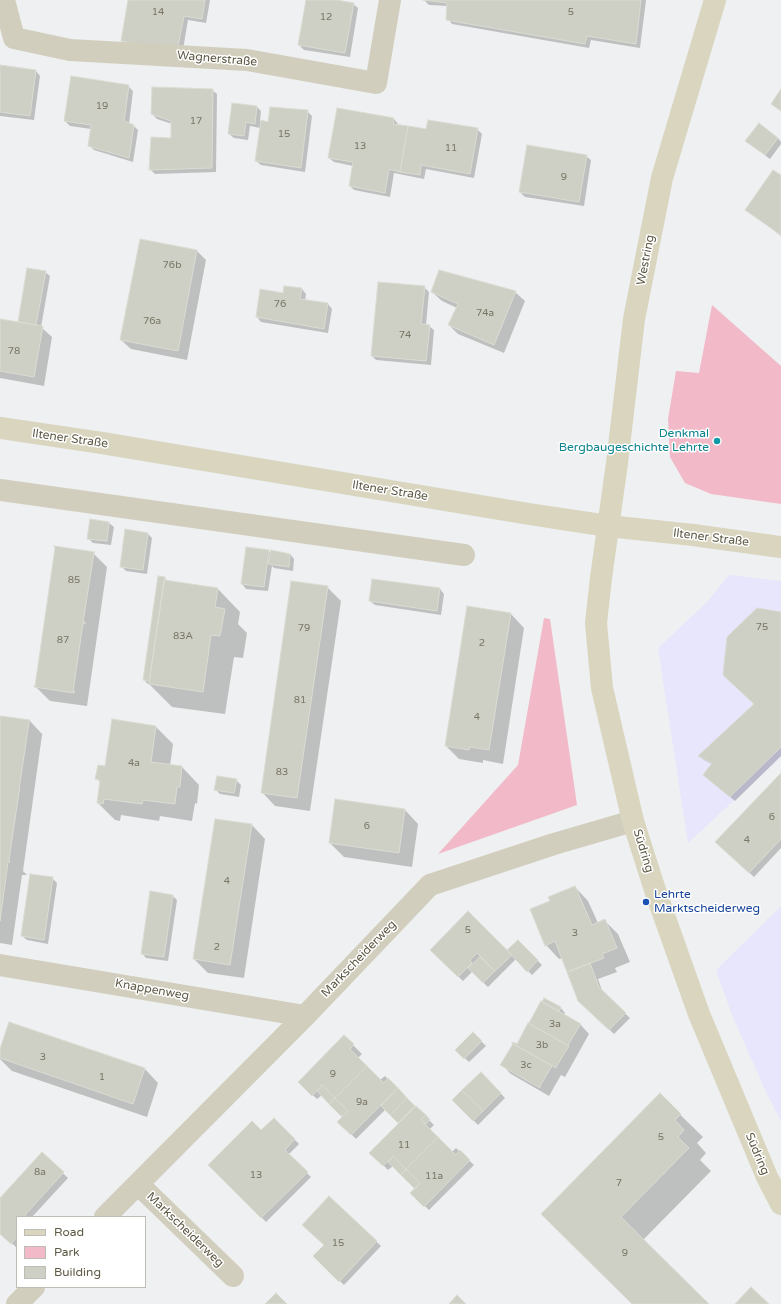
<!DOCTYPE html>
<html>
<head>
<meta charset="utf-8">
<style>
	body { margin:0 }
	#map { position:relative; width:781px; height:1304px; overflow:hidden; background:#eef0f1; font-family:"Varela Round",sans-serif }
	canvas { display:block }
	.legend { position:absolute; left:16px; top:1216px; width:130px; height:72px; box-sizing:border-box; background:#fff; border:1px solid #bebdb5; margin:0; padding:5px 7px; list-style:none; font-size:12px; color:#5d5945 }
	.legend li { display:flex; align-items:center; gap:8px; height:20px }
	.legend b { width:20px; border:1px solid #bebdb5 }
</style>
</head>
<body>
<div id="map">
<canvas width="781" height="1304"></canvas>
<ul class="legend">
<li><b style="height:5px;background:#d9d5bf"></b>Road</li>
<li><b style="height:11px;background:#f2b9c9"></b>Park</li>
<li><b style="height:11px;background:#cecfc5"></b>Building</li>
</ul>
</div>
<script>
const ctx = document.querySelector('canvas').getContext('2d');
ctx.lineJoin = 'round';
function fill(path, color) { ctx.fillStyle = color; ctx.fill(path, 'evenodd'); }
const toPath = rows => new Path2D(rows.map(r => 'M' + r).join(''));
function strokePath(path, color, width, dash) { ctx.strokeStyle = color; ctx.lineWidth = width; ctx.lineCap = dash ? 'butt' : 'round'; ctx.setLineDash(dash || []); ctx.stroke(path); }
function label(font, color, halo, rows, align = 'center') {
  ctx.font = font + ' "Varela Round",sans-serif'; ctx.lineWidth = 3; ctx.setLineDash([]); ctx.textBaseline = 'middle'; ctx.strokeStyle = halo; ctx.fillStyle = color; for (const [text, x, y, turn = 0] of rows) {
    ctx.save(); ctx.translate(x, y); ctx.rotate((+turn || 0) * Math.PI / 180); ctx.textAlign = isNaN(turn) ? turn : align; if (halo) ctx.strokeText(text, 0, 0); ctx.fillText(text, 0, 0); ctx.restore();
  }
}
const commercial = toPath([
	[729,575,781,581,781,757,688,843,658,648,707,602],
	[781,906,781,1121,766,1092,732,1015,716,970]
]);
const green = toPath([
	[712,305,781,366,781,504,711,494,685,483,670,457,668,419,676,371,699,373],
	[544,618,550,619,577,805,438,854,518,765]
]);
const shadow = toPath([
	[129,0,210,0,206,23,188,20,182,55,127,45,122,40],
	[307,0,331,0,353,4,358,8,350,57,304,50,299,45],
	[424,0,646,0,640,48,591,40,589,48,452,24,448,19,448,6,429,5],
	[0,66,36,71,40,76,34,120,0,116],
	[72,78,128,86,133,91,129,124,133,125,138,130,133,162,94,150,90,146,91,129,70,126,65,121],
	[212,90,217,94,216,172,155,174,150,169,172,139,172,124,157,119,152,114],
	[257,107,261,111,260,121,268,123,307,111,312,116,305,172,261,165,256,161,260,128,250,126,248,140,234,138,229,134],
	[394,119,398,124,398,126,427,130,477,129,482,134,474,178,426,169,424,179,394,173,390,197,354,190,350,186,353,166,334,162,329,158],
	[778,138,781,142,781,144,770,159,751,145],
	[586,156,591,160,584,206,525,197,520,192],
	[781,177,781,236,746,209],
	[141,240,197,251,206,260,187,360,131,349,121,340],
	[45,272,50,276,41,327,52,337,44,386,0,378,0,320,22,324],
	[285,287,302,289,306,294,305,301,328,304,332,309,328,333,261,322,257,317,283,294],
	[424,287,429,292,426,325,429,326,434,330,431,365,376,360,372,356],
	[432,292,515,292,525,301,504,353,458,334,449,325,457,308,442,301],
	[91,520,109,523,114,527,111,545,93,543,88,538],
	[148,534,152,538,147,574,126,571,121,566],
	[269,551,271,554,290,554,294,559,293,571,274,568,272,566,268,591,246,589,242,584],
	[93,553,107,567,87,706,50,701,36,687],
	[164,578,168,581,218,589,240,612,238,624,247,633,243,658,234,657,225,714,172,707,150,685,148,684,144,680],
	[373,580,440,589,444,594,441,615,375,605,370,601],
	[327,587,341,601,310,811,275,806,262,792],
	[781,613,781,756,735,801,709,779,712,764,704,760,700,756,755,705],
	[511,614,524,628,503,764,483,760,483,763,459,759,446,746],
	[0,717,30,721,43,735,42,735,23,871,27,875,22,875,12,945,0,943],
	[155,726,173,744,170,766,182,767,199,785,197,804,195,803,192,821,160,816,159,821,121,815,120,821,115,820,98,803,100,782,97,779,106,767],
	[781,775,781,848,754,877,717,842],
	[236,780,241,785,239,797,220,794,215,789],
	[405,810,418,824,412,867,344,857,330,843],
	[252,825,265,839,244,978,208,973,194,959],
	[52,878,57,883,48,944,27,940,22,936],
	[575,887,588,901,598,923,605,921,618,934,630,962,615,968,617,972,598,979,603,993,630,1018,614,1034,579,1000,563,958,559,959,546,945,551,902],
	[172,895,177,900,168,961,146,958,142,953],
	[518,941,542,965,532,975,516,959,488,987,472,972,463,981,431,950,507,951],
	[545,999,561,1008,565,1013,564,1015,580,1024,589,1034,565,1077,561,1075,549,1096,511,1074,502,1065,513,1043,517,1046],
	[10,1023,145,1069,158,1083,147,1117,12,1071,0,1059,0,1052],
	[473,1033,486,1046,469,1062,456,1050],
	[344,1036,362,1054,358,1058,380,1080,385,1076,434,1125,430,1129,452,1152,456,1148,474,1165,429,1210,411,1193,416,1189,393,1166,388,1170,371,1153,400,1123,386,1109,356,1139,339,1122,344,1117,322,1095,317,1099,299,1082],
	[481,1073,505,1098,478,1125,453,1100],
	[660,1095,703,1137,697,1143,706,1153,700,1160,711,1171,643,1240,708,1304,634,1304,542,1214],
	[274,1119,299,1144,288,1155,311,1177,266,1222,210,1165,261,1131],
	[42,1153,68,1178,32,1217,17,1217,17,1246,16,1247,0,1233,0,1199],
	[329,1197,381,1246,344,1285,314,1256,325,1245]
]);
const building = toPath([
	[128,0,205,0,202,19,184,16,177,51,121,41,128,0],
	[306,0,337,0,354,3,345,53,298,45,306,0],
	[423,0,641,0,636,44,587,36,585,44,446,20,447,3,423,0],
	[0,65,36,70,30,116,0,112,0,65],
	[71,76,129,85,124,121,134,125,129,158,88,146,91,125,64,121,71,76],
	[152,87,213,89,212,168,149,170,151,137,171,138,171,121,151,114,152,87],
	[781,89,781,111,771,104,781,89],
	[232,103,257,106,255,124,246,122,244,136,228,134,232,103],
	[270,107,308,110,301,168,255,161,261,120,268,122,270,107],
	[337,108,394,118,393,124,408,126,400,172,389,169,385,193,349,186,353,162,328,158,337,108],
	[428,120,478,128,470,174,421,165,420,175,400,172,408,126,426,129,428,120],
	[759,123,778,138,765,155,745,141,759,123],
	[527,145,587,155,579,202,519,192,527,145],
	[773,170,781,175,781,235,745,210,773,170],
	[140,239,197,250,178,351,120,340,140,239],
	[27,268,46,271,36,325,18,322,27,268],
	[439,270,516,291,494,345,448,325,458,304,431,292,439,270],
	[378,282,425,286,421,324,430,325,426,361,371,356,378,282],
	[284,286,302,288,300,299,328,303,324,329,256,317,260,289,283,293,284,286],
	[0,319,43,326,34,377,0,371,0,319],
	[90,519,109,522,107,541,87,539,90,519],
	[125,529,148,533,143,570,120,567,125,529],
	[54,546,95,552,94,553,83,622,85,622,85,624,83,623,73,692,75,691,74,693,34,687,34,686,35,686,55,548,54,546],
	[246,547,269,550,264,587,241,584,246,547],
	[271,550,290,554,289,567,268,564,271,550],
	[158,576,165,577,149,681,143,680,158,576],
	[372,579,440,588,437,611,369,601,372,579],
	[164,580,218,588,215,607,225,609,220,636,211,635,203,692,149,684,164,580],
	[291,581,328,586,297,798,261,793,291,581],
	[467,606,511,613,489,750,470,747,469,750,445,746,467,606],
	[757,608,781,612,781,747,730,797,703,775,712,763,698,756,754,704,723,675,727,637,757,608],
	[0,716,30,720,30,722,29,722,19,790,20,790,19,792,9,860,10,862,8,862,0,921,0,716],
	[112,719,156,726,151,762,182,766,180,787,177,787,175,804,143,800,142,804,104,799,103,804,97,803,100,780,95,779,98,765,105,766,112,719],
	[781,773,781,839,749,873,715,842,781,773],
	[217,776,237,779,234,793,214,790,217,776],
	[335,799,405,809,399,853,329,843,335,799],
	[215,819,252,824,230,965,193,959,215,819],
	[30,874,53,877,44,940,21,936,30,874],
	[575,886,592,925,605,919,617,948,602,954,604,958,567,972,555,941,545,946,530,909,550,901,548,897,575,886],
	[150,891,173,895,164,957,141,954,150,891],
	[468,911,512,955,495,971,477,953,470,960,472,963,458,977,430,950,468,911],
	[518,940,538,960,527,972,507,950,518,940],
	[480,957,495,971,483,983,468,968,480,957],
	[590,963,599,987,626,1013,609,1030,578,1001,567,972,590,963],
	[544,998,561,1007,559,1012,542,1002,544,998],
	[541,1001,581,1024,580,1025,568,1045,569,1046,528,1023,529,1023,541,1001],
	[9,1022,145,1068,133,1104,0,1058,0,1049,9,1022],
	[528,1023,569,1046,556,1067,556,1068,512,1043,513,1042,517,1044,528,1023],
	[473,1032,482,1041,464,1059,455,1050,473,1032],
	[344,1035,354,1044,350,1049,367,1066,335,1098,322,1085,312,1096,298,1082,344,1035],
	[512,1043,552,1066,540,1086,540,1088,500,1065,513,1044,512,1043],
	[367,1066,384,1083,388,1078,398,1088,351,1135,337,1122,348,1111,335,1098,367,1066],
	[481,1072,501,1093,483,1111,462,1090,481,1072],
	[322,1085,335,1098,329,1104,317,1091,322,1085],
	[398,1088,407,1098,390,1115,381,1106,398,1088],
	[462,1090,483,1111,473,1121,452,1100,462,1090],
	[660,1093,681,1114,675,1120,684,1130,678,1137,689,1148,621,1217,709,1304,632,1304,541,1214,660,1093],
	[335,1098,348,1111,342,1117,329,1104,335,1098],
	[407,1098,415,1106,398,1123,390,1115,407,1098],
	[416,1106,426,1115,421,1120,438,1137,406,1169,393,1156,383,1166,369,1153,416,1106],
	[426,1115,430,1120,426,1124,421,1120,426,1115],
	[274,1118,295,1139,285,1150,308,1172,261,1218,208,1165,252,1121,261,1130,274,1118],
	[438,1137,456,1155,460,1150,470,1160,424,1207,410,1193,420,1183,406,1169,438,1137],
	[42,1152,64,1172,25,1215,27,1217,17,1217,17,1237,11,1244,0,1234,0,1198,42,1152],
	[393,1156,406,1169,401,1175,388,1162,393,1156],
	[406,1169,420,1183,415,1189,401,1175,406,1169],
	[329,1196,377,1241,339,1282,313,1256,324,1245,302,1225,329,1196],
	[751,1287,769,1304,735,1304,751,1287],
	[276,1293,287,1304,265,1304,276,1293],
	[457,1295,466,1304,449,1304,457,1295]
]);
const street = toPath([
	[4,0,14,38,70,50,247,60,376,83,390,0],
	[0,490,464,555],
	[0,965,305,1016],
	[138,1184,233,1276],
	[105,1217,305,1016,430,885,554,844,633,821],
	[17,1304,34,1287]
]);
const secondary = toPath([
	[715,0,662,178,634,319,617,463,601,578,596,623,602,688,633,821,656,893,699,1014,767,1177,781,1204],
	[0,428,102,443,529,514,608,526,693,535,781,547]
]);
const markers = [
	[717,441,4,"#0f9aa8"],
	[646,902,4,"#1a4fb4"]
];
const numberNames = [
	["14",158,12],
	["5",571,12],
	["12",326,17],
	["19",102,106],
	["17",196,121],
	["15",284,134],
	["13",360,146],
	["11",451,148],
	["9",564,177],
	["76b",172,265],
	["76",280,304],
	["74a",485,313],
	["76a",152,321],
	["74",405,335],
	["78",14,351],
	["85",74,580],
	["75",762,627],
	["79",304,628],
	["83A",183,636],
	["87",63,640],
	["2",482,643],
	["81",300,700],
	["4",477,717],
	["4a",134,763],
	["83",282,772],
	["6",772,817],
	["6",367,826],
	["4",747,840],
	["4",227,881],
	["5",468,930],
	["3",575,933],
	["2",217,947],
	["3a",555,1024],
	["3b",542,1045],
	["3",43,1057],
	["3c",526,1065],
	["9",333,1074],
	["1",102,1077],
	["9a",362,1102],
	["5",661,1137],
	["11",404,1145],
	["8a",40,1172],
	["13",256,1175],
	["11a",434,1176],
	["7",619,1183],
	["15",338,1243],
	["9",625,1253]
];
const streetNames = [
	["Wagnerstraße",217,59,5],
	["Westring",646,260,-79],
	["Iltener Straße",70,439,8],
	["Iltener Straße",390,491,9],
	["Iltener Straße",711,538,7],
	["Südring",643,851,73],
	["Markscheiderweg",359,959,-46],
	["Knappenweg",152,990,10],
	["Südring",757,1154,67],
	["Markscheiderweg",185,1230,44]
];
const cultureNames = [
	["Denkmal",709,434],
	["Bergbaugeschichte Lehrte",709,448]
];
const transitNames = [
	["Lehrte",654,895],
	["Marktscheiderweg",654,909]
];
fill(commercial, '#e7e6fd');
fill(green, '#f2b9c9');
fill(shadow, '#0003');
fill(building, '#cecfc5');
strokePath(building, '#dadbd2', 1);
strokePath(street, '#d2cebe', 22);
strokePath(secondary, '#d9d5bf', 22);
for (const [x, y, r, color] of markers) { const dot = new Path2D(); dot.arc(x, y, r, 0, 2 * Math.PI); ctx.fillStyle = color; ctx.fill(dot); strokePath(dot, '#fff', 1.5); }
label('10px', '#797665', null, numberNames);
label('12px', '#5d5945', '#fff', streetNames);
label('12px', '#0d838f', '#fff', cultureNames, 'right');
label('12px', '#164399', '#fff', transitNames, 'left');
</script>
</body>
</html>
